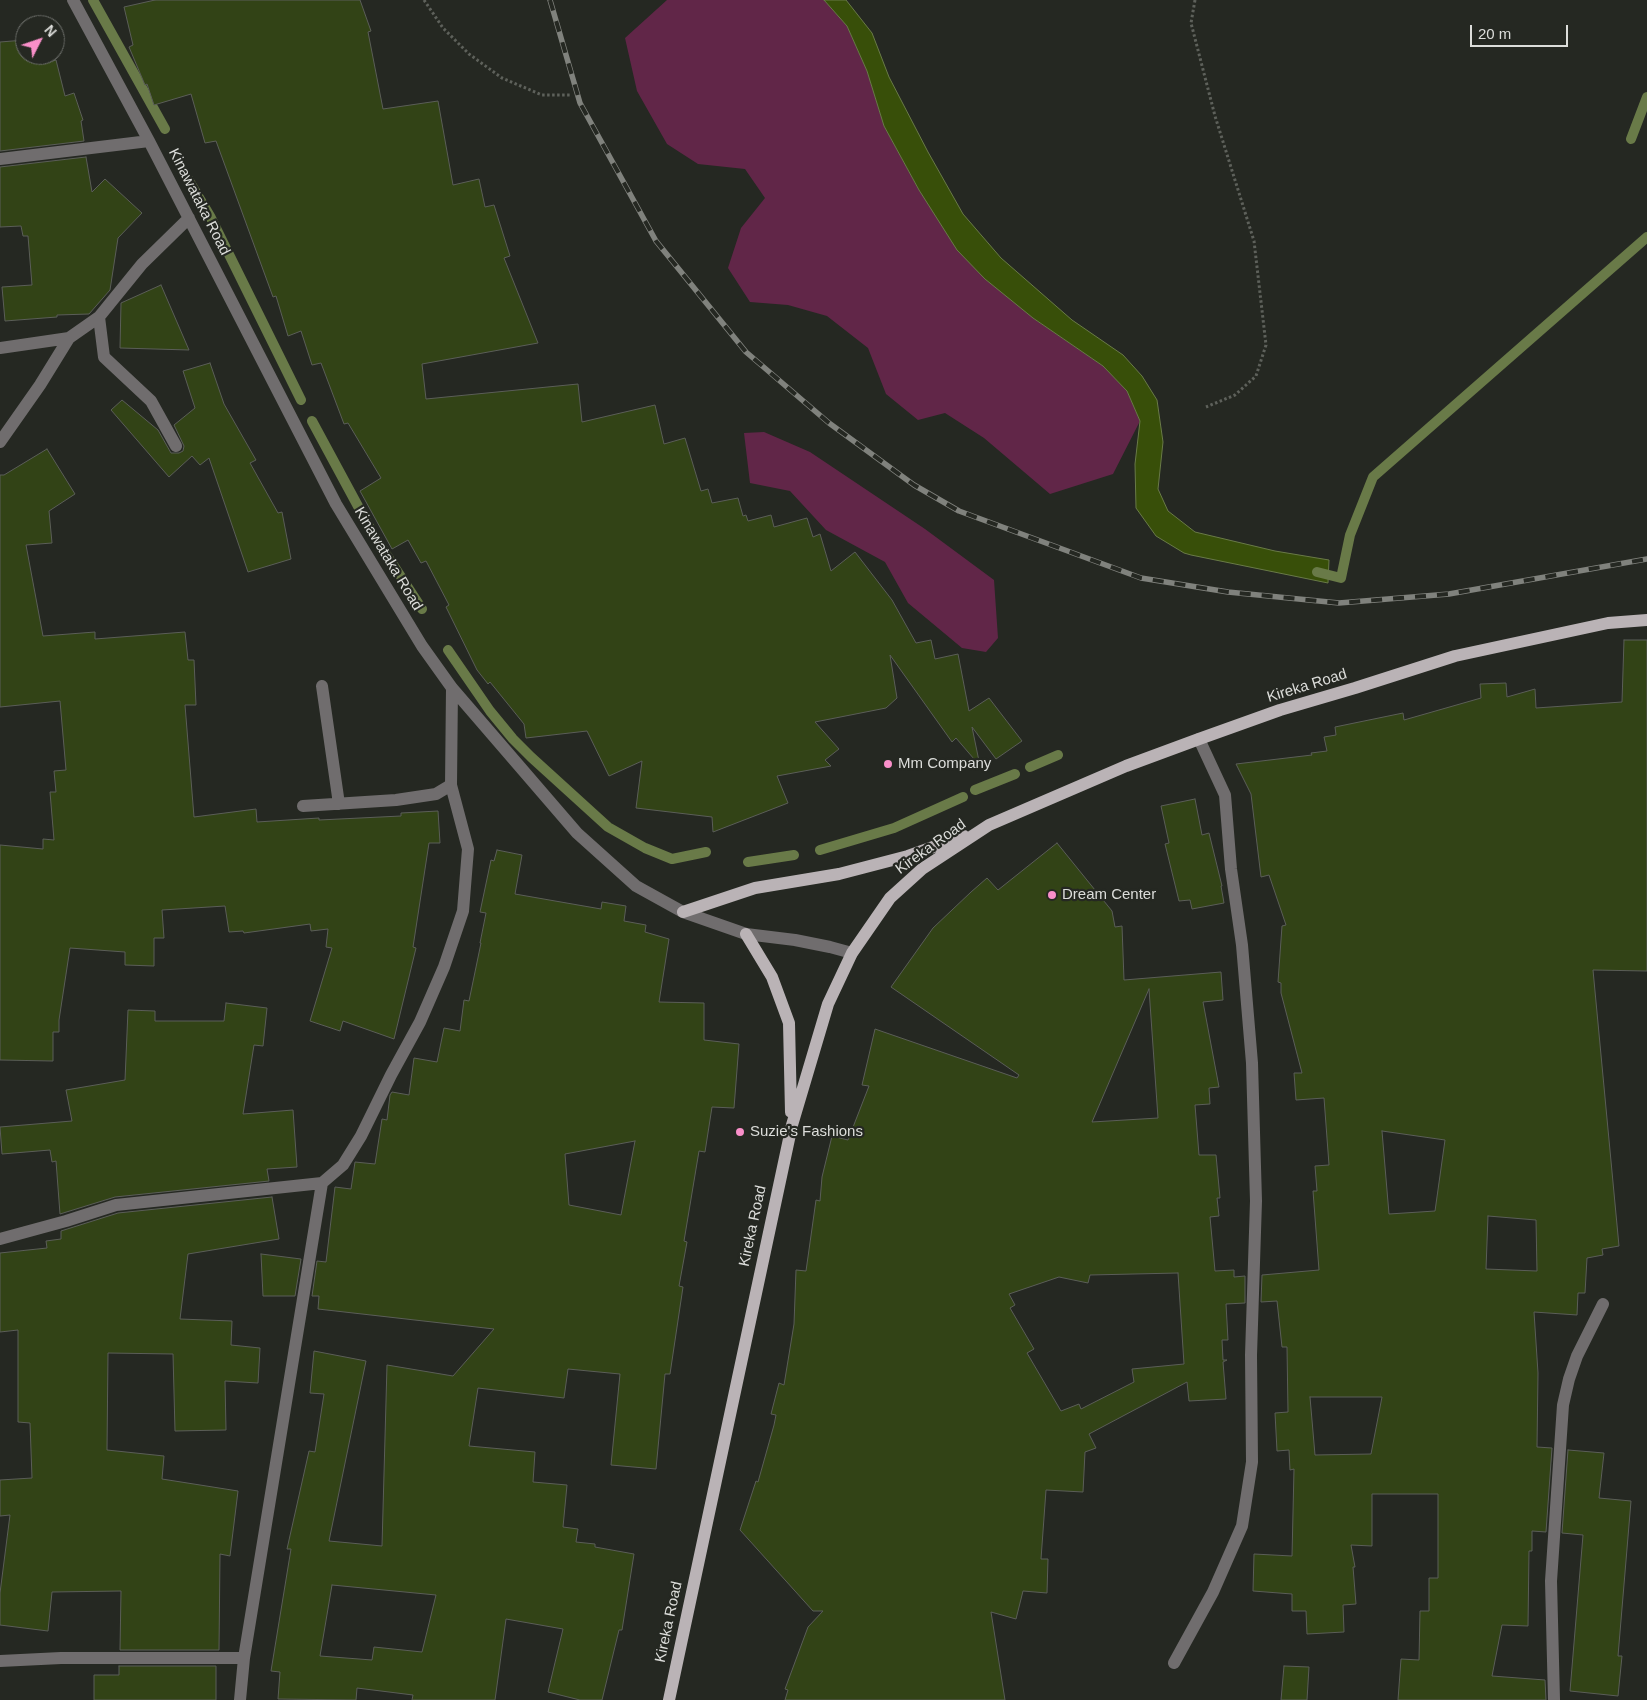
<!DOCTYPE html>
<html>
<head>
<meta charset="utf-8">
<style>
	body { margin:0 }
	#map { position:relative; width:1647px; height:1700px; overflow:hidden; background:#252822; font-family:Arial,sans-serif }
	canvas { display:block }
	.north { position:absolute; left:15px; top:15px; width:50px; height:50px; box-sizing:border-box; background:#252822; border:1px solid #6e706c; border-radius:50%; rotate:49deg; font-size:14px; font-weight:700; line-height:20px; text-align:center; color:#dcddda }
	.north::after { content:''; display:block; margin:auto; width:18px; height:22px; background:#f98fc9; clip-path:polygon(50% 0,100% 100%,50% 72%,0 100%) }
	.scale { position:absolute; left:1470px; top:25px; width:98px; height:22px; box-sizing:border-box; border:2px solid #dcddda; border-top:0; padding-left:6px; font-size:15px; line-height:18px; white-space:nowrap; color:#dcddda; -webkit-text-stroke:4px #252822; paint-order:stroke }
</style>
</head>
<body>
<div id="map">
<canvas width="1647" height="1700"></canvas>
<div class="north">N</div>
<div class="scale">20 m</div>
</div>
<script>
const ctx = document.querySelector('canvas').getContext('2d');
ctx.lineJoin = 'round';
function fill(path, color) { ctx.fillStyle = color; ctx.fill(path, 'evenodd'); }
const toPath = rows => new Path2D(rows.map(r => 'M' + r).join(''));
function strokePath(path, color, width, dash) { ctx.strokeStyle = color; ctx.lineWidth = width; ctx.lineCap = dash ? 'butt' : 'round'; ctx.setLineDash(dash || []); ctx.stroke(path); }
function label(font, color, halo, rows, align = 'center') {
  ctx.font = font + ' Arial,sans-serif'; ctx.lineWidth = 4.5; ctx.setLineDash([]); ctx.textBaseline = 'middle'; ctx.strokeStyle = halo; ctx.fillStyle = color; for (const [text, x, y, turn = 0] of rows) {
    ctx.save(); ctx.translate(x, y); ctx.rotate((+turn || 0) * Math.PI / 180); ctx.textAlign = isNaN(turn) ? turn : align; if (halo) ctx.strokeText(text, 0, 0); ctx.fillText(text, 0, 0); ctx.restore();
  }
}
const green = toPath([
	[667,0,824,0,847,26,867,71,884,126,919,190,1033,318,1103,366,1127,391,1140,421,1113,474,1050,494,984,438,945,413,918,420,886,394,868,348,827,316,788,305,750,302,728,268,741,228,765,198,745,169,698,164,667,144,637,91,625,38],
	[764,432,810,452,925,529,994,580,998,638,986,652,962,648,908,603,885,562,826,530,790,491,750,483,744,433]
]);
const water = toPath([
	[824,0,846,0,872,33,889,77,928,152,963,214,1001,258,1072,320,1123,355,1142,376,1157,400,1163,442,1158,489,1168,511,1195,532,1275,551,1329,560,1328,583,1191,555,1184,553,1156,536,1136,508,1135,464,1140,421,1127,391,1103,366,1033,318,985,279,957,250,919,190,884,126,867,71,847,26,824,0]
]);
const stream = toPath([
	[93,0,165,129],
	[1631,139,1647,97],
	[188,179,210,216,301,400],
	[312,421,373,534,422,609],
	[1317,572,1341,578,1350,535,1373,477,1647,237],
	[448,650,490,711,513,739,531,757,608,827,645,848,672,859,706,852],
	[1030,767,1058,755],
	[975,790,1015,774],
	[820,850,894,828,963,797],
	[748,862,794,855]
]);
const building = toPath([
	[155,0,360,0,371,31,368,32,383,109,438,101,453,185,479,179,485,207,494,205,510,256,504,258,538,343,422,364,426,399,578,384,582,422,655,405,664,444,685,438,701,491,708,489,712,503,738,498,743,516,746,515,748,521,771,515,774,527,807,518,813,537,820,534,831,571,855,552,892,600,916,643,931,640,935,659,958,654,969,711,989,698,1022,741,996,759,972,727,980,766,956,738,952,742,890,655,897,698,886,708,815,722,839,749,825,760,831,766,777,776,788,803,713,832,712,817,636,808,642,761,609,776,587,731,526,738,524,724,490,682,488,684,477,670,446,607,449,605,426,561,421,563,408,540,392,549,360,491,381,478,348,423,344,424,321,363,312,365,301,331,288,336,276,296,273,297,216,141,205,143,191,94,154,105,147,84,145,85,129,47,133,45,124,7,155,0],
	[25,40,25,55,38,55,39,64,56,60,65,96,74,93,83,120,81,121,84,141,0,151,0,42,25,40],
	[86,157,92,192,105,179,142,213,118,238,110,290,89,314,57,315,57,317,5,321,2,287,32,285,28,236,23,236,21,226,0,227,0,167,86,157],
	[161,285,189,350,120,348,121,303,161,285],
	[210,363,224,404,256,460,250,463,278,513,282,512,291,559,248,572,209,458,200,465,192,456,169,477,111,410,122,400,158,430,171,453,179,453,183,451,184,446,174,425,195,408,183,371,210,363],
	[47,449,75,494,49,511,52,543,26,545,43,636,95,632,95,639,185,632,188,660,194,660,196,705,185,705,194,817,256,809,257,822,319,818,319,820,401,816,401,813,438,811,440,843,429,843,413,947,416,948,394,1039,343,1021,340,1031,310,1021,332,948,326,947,328,929,311,931,310,924,244,933,243,931,229,932,225,906,162,910,164,938,154,938,154,966,125,965,125,952,70,948,59,1020,59,1032,53,1032,53,1061,0,1060,0,845,43,849,43,839,54,840,50,792,56,792,54,771,66,770,60,701,0,707,0,475,4,475,47,449],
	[1624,640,1647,640,1647,971,1593,970,1619,1246,1602,1249,1603,1255,1587,1258,1585,1293,1578,1293,1577,1315,1534,1312,1538,1373,1537,1447,1552,1448,1546,1532,1532,1531,1532,1551,1529,1551,1528,1626,1502,1625,1492,1676,1545,1680,1546,1700,1398,1700,1401,1659,1419,1660,1420,1611,1429,1611,1429,1578,1438,1578,1438,1494,1372,1494,1372,1546,1351,1545,1355,1567,1353,1567,1356,1604,1343,1605,1344,1632,1307,1634,1306,1611,1292,1611,1292,1594,1253,1591,1254,1554,1292,1556,1294,1469,1290,1470,1289,1450,1277,1451,1275,1413,1288,1412,1287,1347,1282,1347,1277,1301,1261,1302,1262,1275,1319,1270,1313,1191,1317,1191,1315,1166,1329,1165,1324,1098,1296,1100,1294,1073,1302,1073,1281,993,1281,983,1278,982,1282,926,1286,925,1269,875,1261,877,1251,794,1236,764,1312,755,1311,753,1327,751,1324,737,1336,735,1335,727,1403,713,1404,720,1481,698,1480,684,1506,683,1507,697,1535,689,1536,708,1622,702,1624,640],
	[1382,1131,1445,1140,1435,1211,1389,1214,1382,1131],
	[1488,1216,1536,1220,1537,1271,1486,1269,1488,1216],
	[1310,1397,1382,1397,1371,1454,1315,1455,1310,1397],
	[1195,799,1202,835,1209,833,1222,886,1221,886,1224,903,1192,909,1190,900,1179,901,1165,844,1169,843,1161,806,1195,799],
	[1057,843,1112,911,1115,927,1122,926,1124,980,1221,972,1223,1000,1203,1002,1219,1087,1209,1088,1210,1104,1195,1105,1199,1155,1216,1155,1220,1198,1217,1198,1219,1216,1210,1217,1215,1271,1234,1270,1234,1277,1245,1276,1245,1303,1226,1304,1228,1340,1222,1340,1223,1360,1227,1360,1223,1362,1226,1399,1189,1401,1187,1382,1089,1434,1096,1448,1085,1452,1083,1492,1046,1490,1041,1559,1048,1559,1047,1593,1023,1591,1016,1619,991,1612,1005,1700,785,1700,788,1690,785,1689,808,1627,823,1611,813,1611,740,1530,756,1481,758,1482,774,1425,776,1415,771,1414,779,1383,784,1385,794,1324,796,1270,806,1271,816,1200,820,1201,822,1177,832,1136,848,1140,869,1086,862,1085,875,1029,1017,1078,1019,1075,891,987,933,928,971,892,987,878,998,890,1057,843],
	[1149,989,1158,1118,1092,1122,1149,989],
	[1178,1273,1184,1364,1132,1369,1134,1382,1081,1409,1079,1404,1061,1411,1027,1353,1034,1349,1010,1308,1015,1305,1009,1294,1059,1277,1088,1283,1090,1275,1178,1273],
	[497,850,522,855,515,894,601,909,602,902,626,906,624,921,646,925,645,932,669,939,659,1002,704,1003,704,1040,739,1044,734,1108,712,1107,705,1152,699,1151,684,1241,687,1242,679,1286,683,1287,670,1374,665,1374,656,1469,611,1465,620,1374,568,1369,564,1398,478,1388,469,1446,535,1452,533,1482,567,1485,563,1527,578,1529,576,1542,595,1544,595,1547,634,1554,622,1630,619,1630,602,1700,580,1700,548,1692,563,1629,506,1619,495,1700,412,1700,413,1695,357,1688,356,1700,278,1699,280,1672,271,1671,291,1549,287,1549,309,1451,315,1452,324,1394,310,1393,314,1351,366,1361,329,1541,382,1546,387,1365,453,1376,494,1329,318,1309,319,1296,312,1296,317,1261,326,1262,335,1187,351,1189,355,1162,375,1164,382,1119,387,1120,390,1095,392,1092,409,1095,414,1058,437,1062,444,1028,460,1031,464,1000,469,1001,481,943,480,943,486,913,480,912,491,860,494,861,497,850],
	[635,1141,621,1215,569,1205,565,1154,635,1141],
	[332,1585,436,1595,422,1652,374,1647,372,1660,320,1656,332,1585],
	[226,1003,267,1008,263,1046,254,1045,243,1114,293,1110,297,1167,267,1169,269,1181,115,1197,60,1214,56,1161,52,1162,50,1150,2,1154,0,1127,72,1121,66,1090,125,1080,128,1010,155,1011,155,1021,224,1021,226,1003],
	[272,1197,279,1239,188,1254,180,1319,232,1321,231,1345,260,1348,258,1383,225,1381,226,1430,175,1431,173,1354,108,1353,107,1450,164,1456,162,1479,238,1491,230,1556,220,1554,219,1650,120,1650,121,1591,52,1592,48,1631,0,1625,0,1593,10,1515,0,1516,0,1480,32,1478,30,1423,18,1422,18,1330,0,1332,0,1253,47,1248,46,1241,61,1239,61,1231,118,1213,272,1197],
	[261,1254,301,1259,295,1296,263,1296,261,1254],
	[1568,1450,1604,1453,1599,1498,1631,1501,1618,1656,1622,1656,1618,1696,1570,1691,1583,1535,1562,1533,1568,1450],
	[119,1666,216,1666,216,1700,94,1700,94,1675,119,1675,119,1666],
	[1284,1666,1309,1667,1307,1700,1281,1700,1284,1666]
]);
const path = toPath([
	[424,0,443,28,469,54,502,78,542,95,570,95],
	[1195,0,1191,23,1215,116,1254,241,1266,345,1256,376,1235,395,1206,407]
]);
const minor = toPath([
	[73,0,149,141,336,504,422,646,452,688,577,833,636,886,683,912,746,934,795,940,830,947,852,953],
	[0,159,149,141],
	[99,317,104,357,151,401,176,446],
	[0,348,69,338,99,317,142,264,189,218],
	[0,442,40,385,69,338],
	[322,686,339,804],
	[303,806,396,800,436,794,451,785],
	[0,1239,66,1221,116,1205,322,1183,343,1165,361,1136,391,1075,420,1022,444,967,463,911,468,849,451,785,452,688],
	[0,1661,61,1658,244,1658],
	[1174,1663,1213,1592,1242,1526,1252,1462,1251,1355,1256,1201,1252,1063,1242,945,1231,869,1225,795,1199,739],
	[240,1700,244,1658,322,1183],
	[1554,1700,1551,1581,1563,1405,1569,1379,1577,1356,1603,1304]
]);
const major = toPath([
	[683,912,755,888,839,874,908,856,964,836],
	[746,934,772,977,789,1023,791,1112],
	[669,1700,792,1125,828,1004,852,953,890,898,922,869,989,825,1126,766,1199,739,1280,710,1355,688,1455,656,1608,623,1647,620]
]);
const rail = toPath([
	[550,0,580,103,656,241,746,352,829,423,914,485,959,511,1141,578,1228,592,1339,603,1449,594,1647,559]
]);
const markers = [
	[888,764,5,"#f98fc9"],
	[1052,895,5,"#f98fc9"],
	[740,1132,5,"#f98fc9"]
];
const streetNames = [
	["Kinawataka Road",199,202,63],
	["Kinawataka Road",388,559,59],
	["Kireka Road",1307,686,-17],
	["Kireka Road",931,847,-36],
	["Kireka Road",753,1226,-78],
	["Kireka Road",669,1622,-78]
];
const poiNames = [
	["Mm Company",898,764],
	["Dream Center",1062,895],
	["Suzie's Fashions",750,1132]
];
fill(green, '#612648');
fill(water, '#384f09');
strokePath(water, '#697a48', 1);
strokePath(stream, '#697a48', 10);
fill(building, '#324316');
strokePath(building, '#5b5e58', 1);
strokePath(path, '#5e615b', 3, [2.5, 2.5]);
strokePath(minor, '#706d6e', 12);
strokePath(major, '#bab3b6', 12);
strokePath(rail, '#80827d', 5.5);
strokePath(rail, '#252822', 4, [11]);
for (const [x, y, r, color] of markers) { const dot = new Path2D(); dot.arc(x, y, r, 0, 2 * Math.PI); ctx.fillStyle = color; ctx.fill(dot); strokePath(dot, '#252822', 2); }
label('15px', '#dcddda', '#252822', streetNames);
label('15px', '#dcddda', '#252822', poiNames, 'left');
</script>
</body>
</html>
